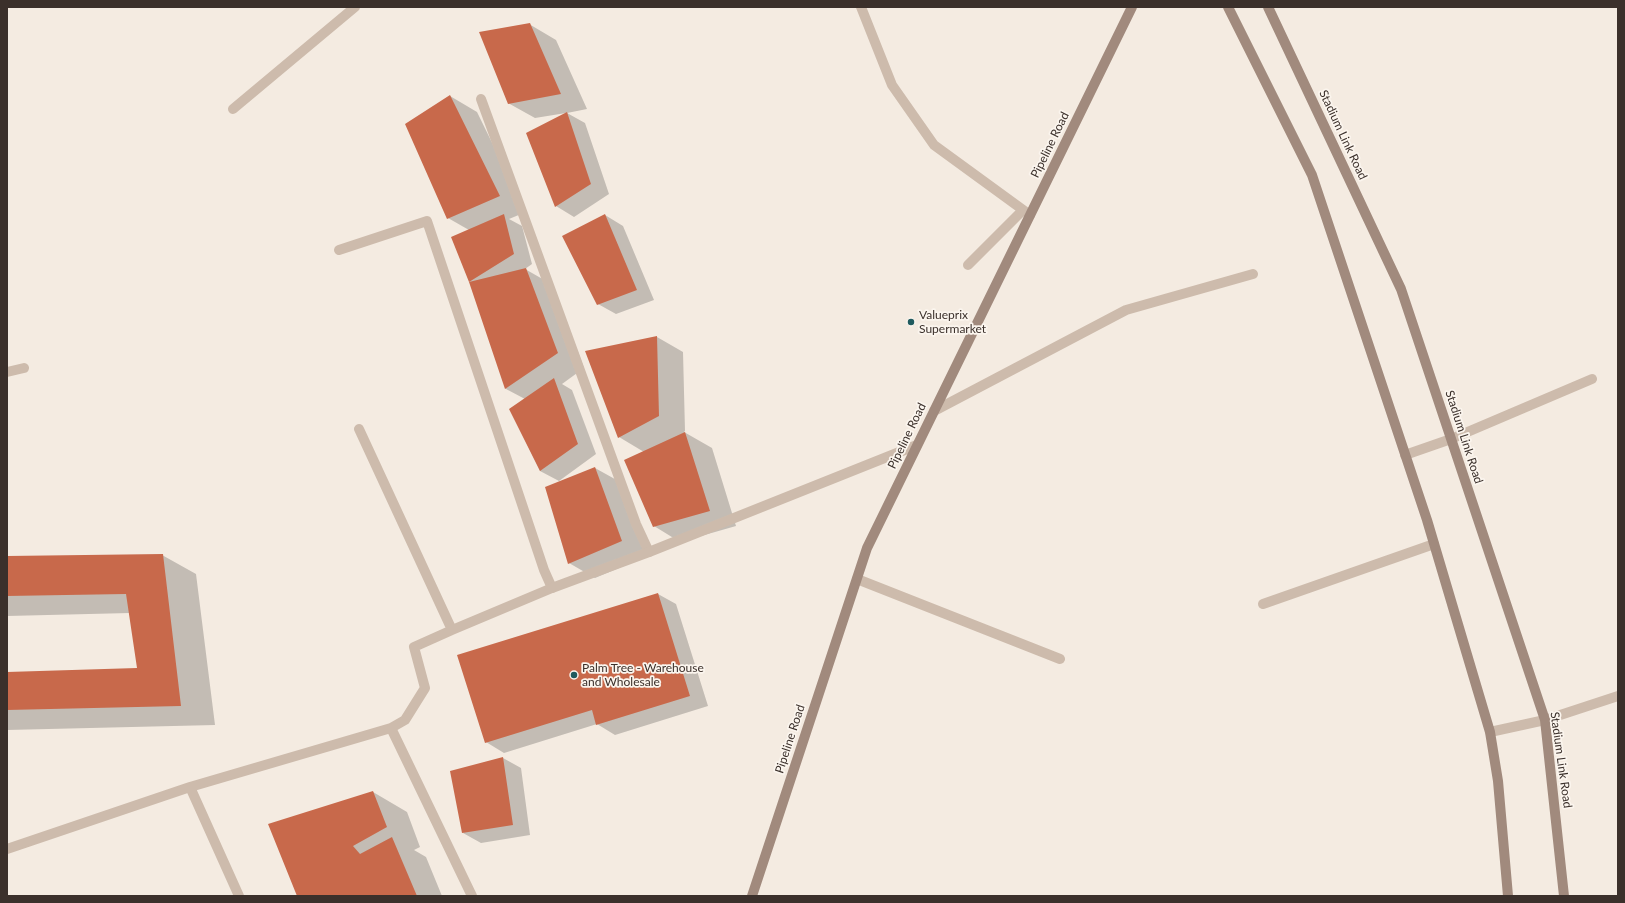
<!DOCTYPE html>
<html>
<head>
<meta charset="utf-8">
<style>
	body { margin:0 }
	#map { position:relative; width:1625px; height:903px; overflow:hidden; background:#f4ebe1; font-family:Lato,sans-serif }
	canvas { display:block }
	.frame { position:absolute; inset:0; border:8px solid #3b302b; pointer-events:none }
</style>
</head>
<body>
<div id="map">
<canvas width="1625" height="903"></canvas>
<div class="frame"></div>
</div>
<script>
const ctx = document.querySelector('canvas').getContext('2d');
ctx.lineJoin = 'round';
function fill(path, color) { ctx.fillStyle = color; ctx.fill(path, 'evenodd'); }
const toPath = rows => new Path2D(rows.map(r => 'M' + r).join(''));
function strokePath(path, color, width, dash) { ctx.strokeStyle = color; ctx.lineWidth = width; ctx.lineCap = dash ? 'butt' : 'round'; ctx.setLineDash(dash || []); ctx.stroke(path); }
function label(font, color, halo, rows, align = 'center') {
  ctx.font = font + ' Lato,sans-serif'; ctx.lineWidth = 3.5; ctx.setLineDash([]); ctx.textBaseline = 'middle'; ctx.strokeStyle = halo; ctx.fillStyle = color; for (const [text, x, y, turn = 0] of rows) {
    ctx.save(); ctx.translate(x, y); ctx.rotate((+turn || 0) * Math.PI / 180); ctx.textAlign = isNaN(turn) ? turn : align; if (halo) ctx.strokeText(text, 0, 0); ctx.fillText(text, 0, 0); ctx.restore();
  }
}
const shadow = toPath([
	[529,24,556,40,587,109,567,113,585,123,609,194,574,217,556,206,566,113,535,118,508,103],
	[450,96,477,112,526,212,509,219,522,226,532,264,525,269,553,285,584,368,562,384,572,390,596,454,559,481,540,471,510,409,525,399,506,389,470,282,453,237,469,230,448,218],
	[605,215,623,226,654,300,616,314,598,304],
	[657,337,683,352,685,431,684,432,712,448,736,526,680,542,654,526,644,452,619,437],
	[595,468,622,483,648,556,595,578,569,563,547,487],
	[162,555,196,574,215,725,7,730,7,673,139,669,130,613,7,616,7,557],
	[658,594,676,604,708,706,615,735,597,724,504,753,486,742],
	[503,758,521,768,530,835,481,843,463,833],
	[373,792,407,812,420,847,414,850,426,857,442,896,298,896]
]);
const building = toPath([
	[530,23,561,94,508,104,479,32],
	[450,95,500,196,447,219,405,124],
	[567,112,591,184,555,207,526,133],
	[504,214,514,254,469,282,526,268,558,353,505,389,469,282,451,237],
	[605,214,637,290,597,305,562,236],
	[657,336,659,416,618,438,585,351],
	[554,378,578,444,540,471,509,409],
	[685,432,710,511,653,527,624,460],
	[595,467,622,541,568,564,545,487],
	[163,554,181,706,7,710,7,672,137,668,126,594,7,596,7,556],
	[658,593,690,696,596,725,592,710,485,743,457,655],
	[503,757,513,825,462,833,450,771],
	[373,791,387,827,353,846,360,854,392,837,417,896,297,896,268,824]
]);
const lane = toPath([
	[481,99,636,524,649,552],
	[339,250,427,221,544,570,552,588],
	[1263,604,1434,544]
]);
const street = toPath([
	[861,7,892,85,934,145,1030,215],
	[233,109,355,7],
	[968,265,1023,210],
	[7,372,24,368],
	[934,411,1126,310,1253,274],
	[359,429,452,630],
	[1405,455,1451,439,1592,379],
	[857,579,1060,659],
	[391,728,472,896],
	[1490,732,1545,720,1618,696],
	[190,787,239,896],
	[7,849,190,787,391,728,405,720,425,688,414,647,452,630,552,588,649,552,917,445]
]);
const secondary = toPath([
	[1228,7,1312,175,1427,520,1490,732,1498,781,1508,896],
	[1268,7,1401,289,1545,720,1564,896],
	[752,896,867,548,1132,7]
]);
const markers = [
	[911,322,4,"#1f5a5e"],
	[574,675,4,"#1f5a5e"]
];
const streetNames = [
	["Stadium Link Road",1343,135,65],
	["Pipeline Road",1050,145,-64],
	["Pipeline Road",907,436,-64],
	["Stadium Link Road",1464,437,72],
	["Pipeline Road",790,739,-72],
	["Stadium Link Road",1561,760,82]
];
const poiNames = [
	["Valueprix",919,315],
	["Supermarket",919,329],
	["Palm Tree - Warehouse",582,668],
	["and Wholesale",582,682]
];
fill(shadow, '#0003');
fill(building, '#c8694b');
strokePath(lane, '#cdbbac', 10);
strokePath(street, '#cdbbac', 10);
strokePath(secondary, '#a18a7d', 10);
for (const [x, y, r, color] of markers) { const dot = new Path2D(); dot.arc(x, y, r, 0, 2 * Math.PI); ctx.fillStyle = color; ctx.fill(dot); strokePath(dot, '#fbf5ee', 1.5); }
label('12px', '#3b302b', '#fbf5ee', streetNames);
label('12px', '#3b302b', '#fbf5ee', poiNames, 'left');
</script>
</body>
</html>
